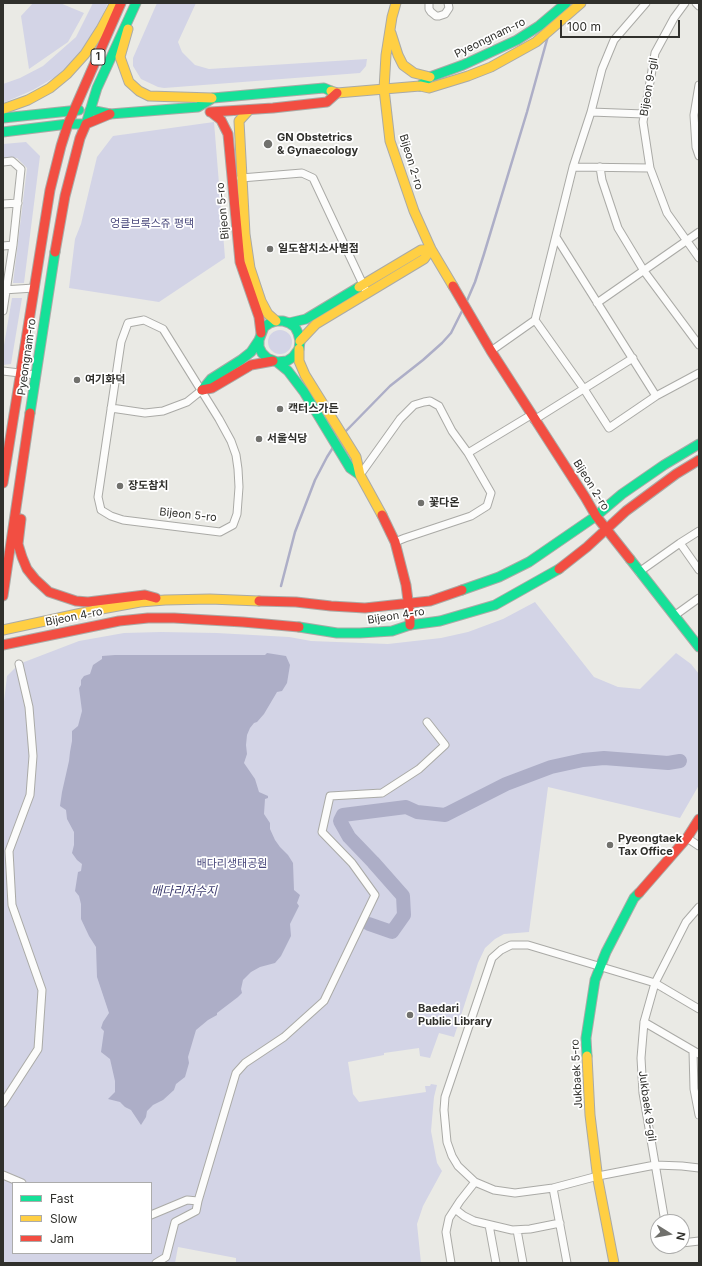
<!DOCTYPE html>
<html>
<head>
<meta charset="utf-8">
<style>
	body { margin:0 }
	#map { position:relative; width:702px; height:1266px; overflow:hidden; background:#eaeae5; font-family:Inter,sans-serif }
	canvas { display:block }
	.frame { position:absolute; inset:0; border:4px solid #30302c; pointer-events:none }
	.legend { position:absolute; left:12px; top:1182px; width:140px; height:72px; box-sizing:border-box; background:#fff; border:1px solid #acacab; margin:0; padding:5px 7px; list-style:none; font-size:12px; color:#30302c }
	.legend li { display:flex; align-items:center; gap:8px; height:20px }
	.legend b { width:20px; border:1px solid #acacab }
	.north { position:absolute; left:650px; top:1214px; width:40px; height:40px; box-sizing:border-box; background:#fff; border:1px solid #acacab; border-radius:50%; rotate:101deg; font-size:11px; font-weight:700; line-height:16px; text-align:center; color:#30302c }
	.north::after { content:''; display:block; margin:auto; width:14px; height:18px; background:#71716d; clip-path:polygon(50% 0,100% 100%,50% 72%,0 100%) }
	.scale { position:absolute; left:560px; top:20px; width:120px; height:18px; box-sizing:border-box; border:2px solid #30302c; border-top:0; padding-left:5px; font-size:12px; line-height:14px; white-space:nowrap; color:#30302c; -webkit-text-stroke:3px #fff; paint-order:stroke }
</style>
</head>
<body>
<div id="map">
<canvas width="702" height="1266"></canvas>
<div class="frame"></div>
<ul class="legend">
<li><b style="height:5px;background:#16e098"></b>Fast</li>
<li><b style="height:5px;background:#ffcf43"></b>Slow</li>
<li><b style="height:5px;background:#f24e42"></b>Jam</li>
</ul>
<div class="north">N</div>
<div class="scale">100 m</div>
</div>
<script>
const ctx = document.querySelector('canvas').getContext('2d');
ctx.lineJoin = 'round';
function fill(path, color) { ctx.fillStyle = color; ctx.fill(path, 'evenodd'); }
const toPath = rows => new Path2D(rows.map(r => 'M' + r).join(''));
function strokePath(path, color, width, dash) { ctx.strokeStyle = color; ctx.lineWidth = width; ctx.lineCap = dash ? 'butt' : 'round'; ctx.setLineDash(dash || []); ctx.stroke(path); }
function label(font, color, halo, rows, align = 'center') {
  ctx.font = font + ' Inter,"Noto Sans KR",sans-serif'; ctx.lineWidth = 3.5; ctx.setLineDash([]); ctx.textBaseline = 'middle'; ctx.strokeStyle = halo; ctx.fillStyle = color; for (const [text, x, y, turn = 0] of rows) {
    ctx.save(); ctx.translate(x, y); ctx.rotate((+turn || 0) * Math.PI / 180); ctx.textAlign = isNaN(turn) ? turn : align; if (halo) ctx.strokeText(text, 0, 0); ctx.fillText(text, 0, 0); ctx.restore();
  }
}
const green = toPath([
	[33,3,60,3,84,13,68,42,29,69,21,16],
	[93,3,108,3,97,27,75,60,55,77,33,90,3,103,3,84,20,78,43,66,76,37],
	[157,3,196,3,178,42,182,52,195,65,209,69,367,59,366,66,360,73,164,88,158,87,141,79,133,66,133,58],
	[214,122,225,258,159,302,69,288,75,239,81,224,97,157,113,136],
	[26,142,40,156,24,283,13,283,27,168,17,158,3,159,3,144],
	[12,298,22,298,11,364,3,365,3,351],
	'268 342a12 12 0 1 1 24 0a12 12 0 1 1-24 0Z',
	[535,602,594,677,618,687,640,689,676,653,691,664,699,674,699,785,680,818,548,787,529,932,504,934,495,939,485,948,478,963,454,1037,439,1033,430,1058,420,1056,419,1048,384,1053,384,1055,348,1062,353,1094,359,1102,426,1092,425,1086,430,1086,431,1084,437,1085,434,1097,431,1131,437,1163,442,1171,423,1206,417,1224,421,1263,236,1263,236,1258,178,1247,175,1263,3,1263,3,710,7,676,19,664,79,641,124,633,161,632,217,633,289,637,311,641,388,644,441,638,468,632,503,619],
	[13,1183,151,1183,151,1253,13,1253]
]);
const water = toPath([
	[267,653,286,656,290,665,287,683,282,691,277,692,264,714,257,722,254,723,250,728,247,735,246,745,247,754,244,763,255,779,259,792,268,796,268,798,265,799,264,814,270,823,270,829,275,840,280,847,288,855,293,863,294,890,300,895,297,903,299,906,290,924,291,936,281,956,275,963,260,967,251,972,243,980,241,989,242,993,238,997,217,1013,217,1015,208,1020,196,1030,188,1057,189,1063,185,1077,176,1084,174,1090,163,1100,153,1105,147,1111,146,1117,141,1125,131,1110,125,1107,120,1102,108,1099,115,1092,115,1081,110,1059,101,1052,104,1031,101,1028,103,1022,109,1013,97,977,96,947,89,936,81,919,81,904,79,896,75,891,78,872,81,871,82,864,77,860,72,853,74,845,74,832,67,819,66,810,60,806,62,792,69,761,70,752,72,741,72,731,78,726,82,711,79,688,81,685,81,680,84,676,90,674,93,665,102,659,102,656,115,655,265,655]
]);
const stream = toPath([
	[466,303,475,282,484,254,527,112,548,36],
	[344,433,390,386,423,360,442,343,451,333,463,309],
	[281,586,295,532,315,480,327,457,334,446]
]);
const river = toPath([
	[369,924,392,932,404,915,403,896,373,862,349,837,340,821,343,815,406,807,417,812,445,815,506,784,551,767,583,760,604,758,668,763,680,761]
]);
const street = toPath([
	[429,3,429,9,431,12,436,16,439,16,445,14,449,8,448,3],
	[685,3,674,18,655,53,643,122,650,168,667,213,699,258],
	[696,3,699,6],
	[699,85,694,115,696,147,699,156],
	[591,112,644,114],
	[3,162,12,161,21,169,13,245,3,311],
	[573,167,650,168],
	[600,167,602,180,618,228,644,271,699,345],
	[241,178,302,173,313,178,367,293],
	[3,204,18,203],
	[556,237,656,396],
	[3,246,13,245],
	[3,290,34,288],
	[597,303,699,232],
	[144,320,163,329,219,419,231,441,236,455,238,469,239,487,237,514,233,525,220,532,123,520,111,516,101,510,98,497,121,342,128,323,144,320],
	[535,320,573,167,591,112,602,69,614,40,646,3],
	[491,351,535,320,584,389,609,428,656,396,699,373],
	[3,371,36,375],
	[111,408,145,413,163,411,187,402,202,390],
	[534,420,633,358],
	[360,475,400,419,414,405,424,402,430,401,439,406,452,431,468,453],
	[395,542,405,538,471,516,487,506,491,493,468,453,531,415],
	[680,543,699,570],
	[639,572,680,543,699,531],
	[674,616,699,598],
	[687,838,699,846],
	[699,1009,655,983,528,945,511,945,501,950,492,958,445,1097,444,1110,447,1142,452,1156,458,1166,475,1182,494,1190,515,1193,553,1188,598,1176,655,1165,682,1166,699,1168],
	[644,1022,699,1054],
	[693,1051,694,1089,699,1115],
	[3,1103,38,1049,42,990,12,905,9,851,30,795,33,756,29,707,19,664],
	[3,1175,22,1183],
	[553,1188,567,1263],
	[455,1209,464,1216,474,1221,512,1230,530,1229,560,1223],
	[151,1215,187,1200,198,1201],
	[665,1222,643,1093,641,1058,644,1022,655,983,686,922,699,907],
	[489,1225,496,1263],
	[517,1230,523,1263],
	[682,1243,699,1241],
	[156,1263,166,1257,175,1222,196,1211,198,1201,236,1073,245,1063,284,1037,324,1001,375,895,352,863,322,832,330,796,382,793,419,769,445,745,427,722],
	[451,1263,446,1232,449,1218,460,1201,475,1182]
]);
const fast = toPath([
	[420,86,430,77,463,65,517,40,539,26,566,3],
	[90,110,110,114,198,107,213,98,324,88,331,91],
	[3,118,79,110],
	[3,132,68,124,86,124,97,88,136,3],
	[289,323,295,327,298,333,300,341,299,349,293,357,287,361,277,362,267,358,262,353,259,347,259,340,264,327,270,323,276,321,283,321,289,323,306,319,359,287],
	[277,362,288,371,304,392,350,468,360,475],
	[202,390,211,379,241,360,251,352,259,340],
	[30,413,55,252],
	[630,559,699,647],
	[462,590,499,577,529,562,596,516,622,494,664,465,699,444],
	[299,627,337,633,360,633,392,631,410,625,440,621,495,605,559,569],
	[587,1056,586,1038,595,980,606,952,634,898,639,893]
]);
const slow = toPath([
	[396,3,392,17,386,55,384,89,390,141,414,211,431,249,453,286],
	[128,29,120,57,129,82,139,91,149,96,212,98],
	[391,33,398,55,403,65,414,73,430,77],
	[331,91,337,93,420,86,429,88,468,76,491,67,536,42,581,3],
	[3,109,28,100,50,88,67,74,85,54,101,29,115,3],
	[249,110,239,121,245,234,250,268,261,301,268,314,276,321],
	[359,287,421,250,431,249],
	[300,341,316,324,424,259,431,249],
	[299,349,299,361,305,375,356,457,360,475,382,515],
	[3,630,96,610,140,602,165,600,210,599,259,601],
	[587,1056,590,1115,598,1180,614,1263]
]);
const jam = toPath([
	[210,112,273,108,327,102,337,93],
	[212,113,221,120,228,134,240,262,259,317,261,333],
	[68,124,121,3],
	[55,252,65,196,80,138,86,124,110,114],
	[453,286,491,351,585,497,596,516,630,559],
	[202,390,212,388,251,365,273,361],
	[3,483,50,190,61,146,68,124],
	[382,515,395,542,406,585,410,616,410,625],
	[21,519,18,544,22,557,27,569,35,579,49,592,76,601,88,602,145,595,156,598],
	[559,569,587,547,626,511,676,474,699,460],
	[3,596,30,413],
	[259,601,296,602,331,606,365,608,430,601,462,590],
	[3,645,119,621,148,618,174,618,243,622,299,627],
	[639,893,687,838,699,819]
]);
const markers = [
	[268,144,5,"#71716d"],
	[270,249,4,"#71716d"],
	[77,380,4,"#71716d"],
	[280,409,4,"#71716d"],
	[259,439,4,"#71716d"],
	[120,486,4,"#71716d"],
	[421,503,4,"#71716d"],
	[610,845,4,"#71716d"],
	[410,1015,4,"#71716d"]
];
const shields = [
	[98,57,14]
];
const shieldNames = [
	["1",98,57]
];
const streetNames = [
	["Pyeongnam-ro",490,38,-26],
	["Bijeon 9-gil",649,87,-80],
	["Bijeon 2-ro",411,162,73],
	["Bijeon 5-ro",223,211,-95],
	["Pyeongnam-ro",27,357,-82],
	["Bijeon 2-ro",591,485,58],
	["Bijeon 5-ro",188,515,6],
	["Bijeon 4-ro",396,616,-9],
	["Bijeon 4-ro",74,617,-11],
	["Jukbaek 5-ro",577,1074,-93],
	["Jukbaek 9-gil",647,1106,82]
];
const poiNames = [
	["GN Obstetrics",277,138],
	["& Gynaecology",277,151],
	["일도참치소사벌점",278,249],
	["여기화덕",85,380],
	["캑터스가든",288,409],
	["서울식당",267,439],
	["장도참치",128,486],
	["꽃다온",429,503],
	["Pyeongtaek",618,839],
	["Tax Office",618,852],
	["Baedari",418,1009],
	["Public Library",418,1022]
];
const parkNames = [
	["엉클브룩스쥬 평택",152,224],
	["배다리생태공원",232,864]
];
const waterNames = [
	["배다리저수지",184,891]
];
fill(green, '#d3d4e6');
fill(water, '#adaec7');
strokePath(stream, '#adaec7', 2.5);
strokePath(river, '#adaec7', 14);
strokePath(street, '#aaaaa6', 9);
strokePath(fast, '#aaaaa6', 11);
strokePath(slow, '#aaaaa6', 11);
strokePath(jam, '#aaaaa6', 11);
strokePath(street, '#fcfcfb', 7);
strokePath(fast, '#16e098', 9);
strokePath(slow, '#ffcf43', 9);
strokePath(jam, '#f24e42', 9);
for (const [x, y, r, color] of markers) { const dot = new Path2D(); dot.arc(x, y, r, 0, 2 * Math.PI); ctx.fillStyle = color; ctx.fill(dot); strokePath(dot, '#fff', 1.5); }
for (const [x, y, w] of shields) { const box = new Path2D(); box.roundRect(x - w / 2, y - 8, w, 16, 3); ctx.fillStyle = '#fff'; ctx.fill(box); strokePath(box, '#30302c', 1); }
label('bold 10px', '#30302c', null, shieldNames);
label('11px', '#30302c', '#fff', streetNames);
label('bold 11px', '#30302c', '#fff', poiNames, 'left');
label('11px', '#49487c', '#fff', parkNames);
label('italic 12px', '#3d3c6f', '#fff', waterNames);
</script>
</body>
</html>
